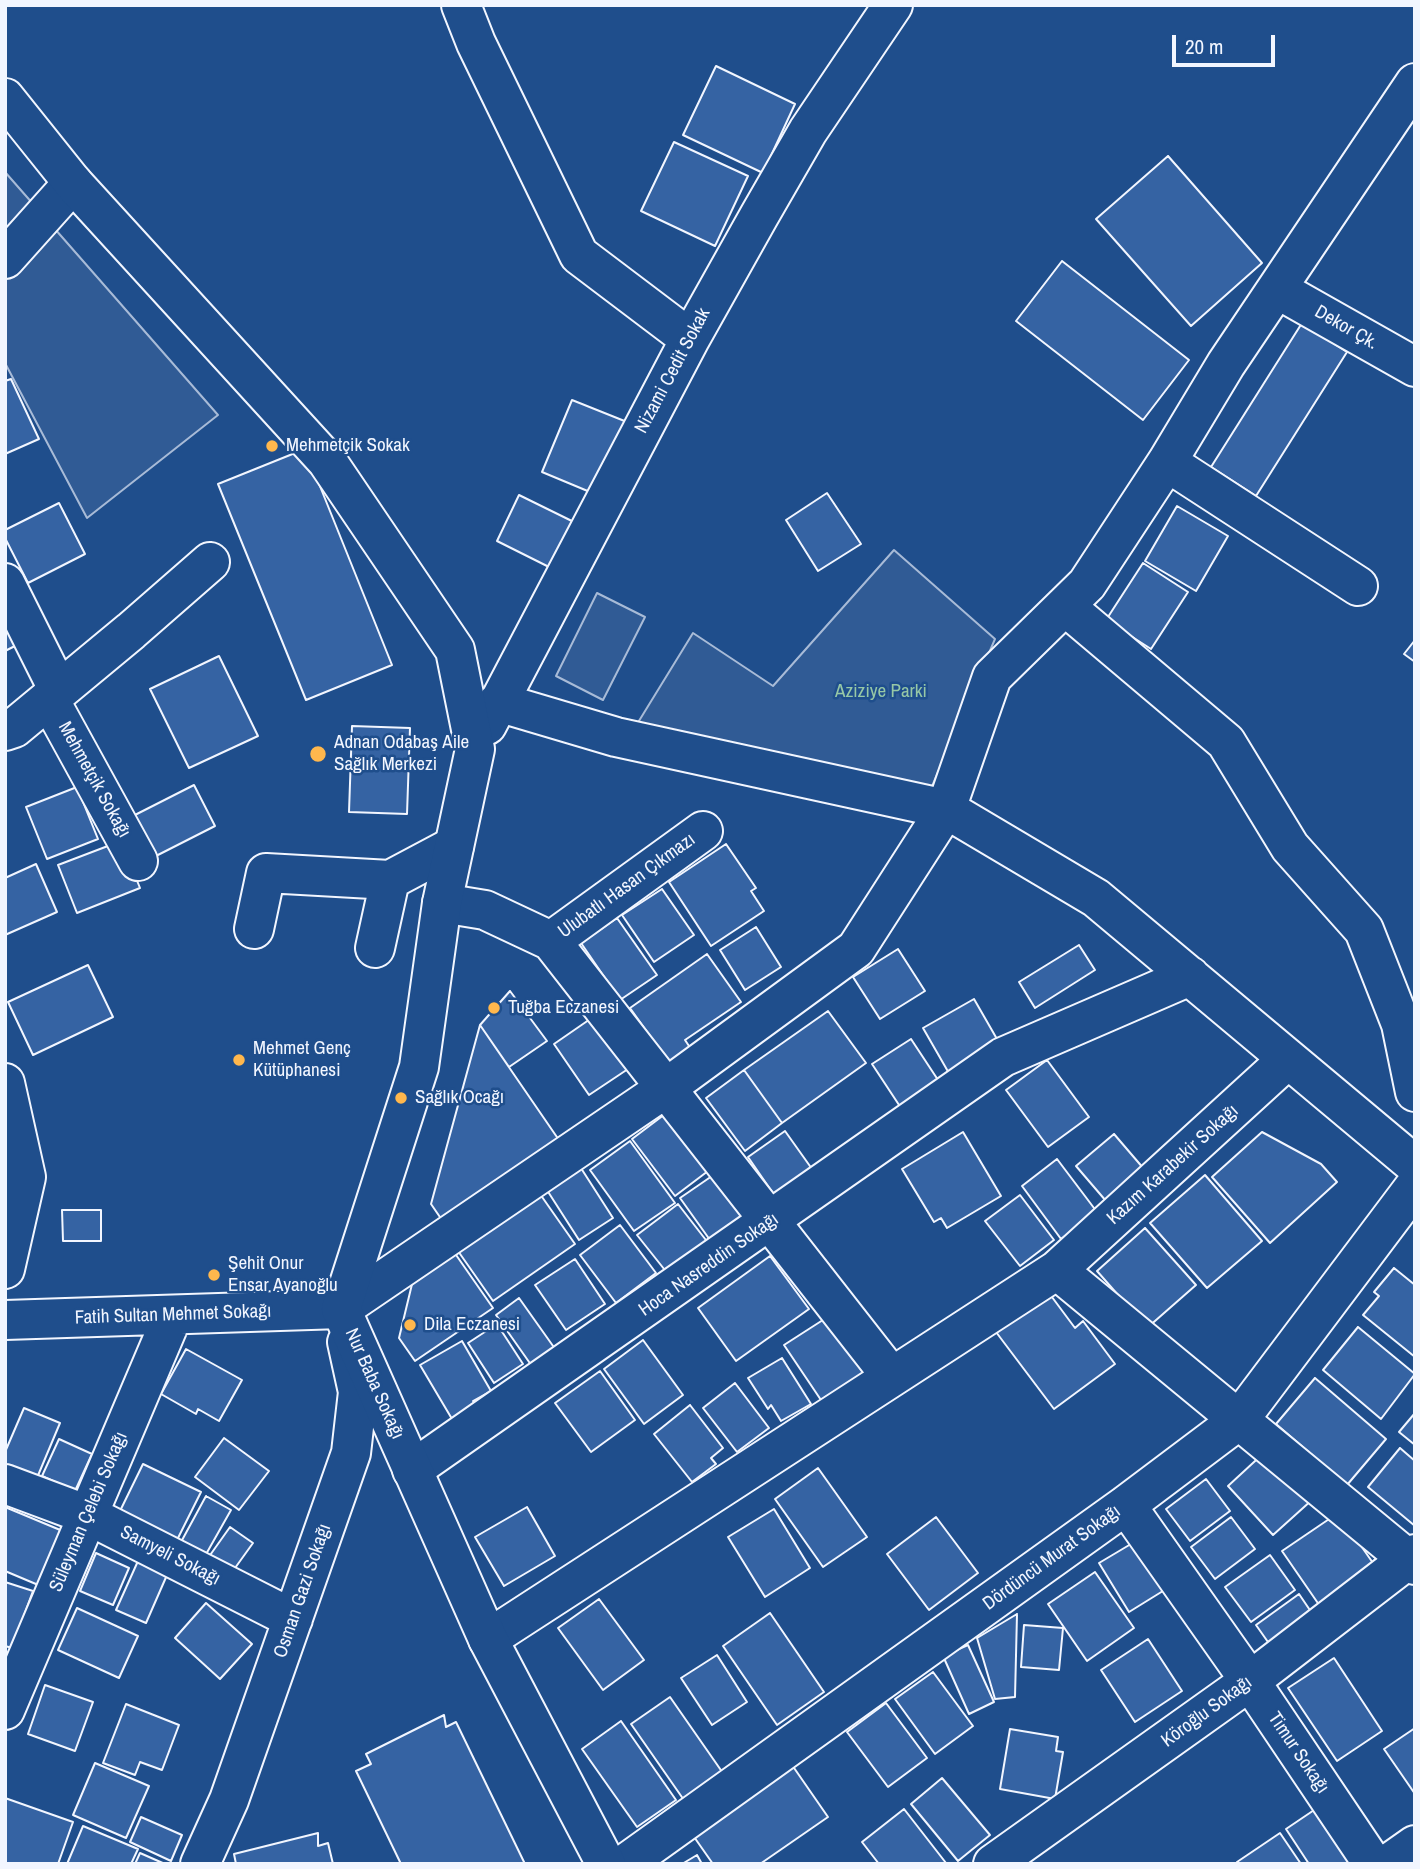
<!DOCTYPE html>
<html>
<head>
<meta charset="utf-8">
<style>
	body { margin:0 }
	#map { position:relative; width:1420px; height:1869px; overflow:hidden; background:#1f4e8c; font-family:"Archivo Narrow",sans-serif }
	canvas { display:block }
	.frame { position:absolute; inset:0; border:7px solid #f2f6ff; pointer-events:none }
	.scale { position:absolute; left:1172px; top:35px; width:103px; height:32px; box-sizing:border-box; border:4px solid #f2f6ff; border-top:0; padding-left:9px; font-size:21px; line-height:24px; white-space:nowrap; color:#f2f6ff; -webkit-text-stroke:5px #1f4e8c; paint-order:stroke }
</style>
</head>
<body>
<div id="map">
<canvas width="1420" height="1869"></canvas>
<div class="frame"></div>
<div class="scale">20 m</div>
</div>
<script>
const ctx = document.querySelector('canvas').getContext('2d');
ctx.lineJoin = 'round';
function fill(path, color) { ctx.fillStyle = color; ctx.fill(path, 'evenodd'); }
const toPath = rows => new Path2D(rows.map(r => 'M' + r).join(''));
function strokePath(path, color, width, dash) { ctx.strokeStyle = color; ctx.lineWidth = width; ctx.lineCap = dash ? 'butt' : 'round'; ctx.setLineDash(dash || []); ctx.stroke(path); }
function label(font, color, halo, rows, align = 'center') {
  ctx.font = font + ' "Archivo Narrow",sans-serif'; ctx.lineWidth = 5; ctx.setLineDash([]); ctx.textBaseline = 'middle'; ctx.strokeStyle = halo; ctx.fillStyle = color; for (const [text, x, y, turn = 0] of rows) {
    ctx.save(); ctx.translate(x, y); ctx.rotate((+turn || 0) * Math.PI / 180); ctx.textAlign = isNaN(turn) ? turn : align; if (halo) ctx.strokeText(text, 0, 0); ctx.fillText(text, 0, 0); ctx.restore();
  }
}
const built = toPath([
	[5,172,218,415,87,518,5,363,5,172],
	[894,550,995,639,930,791,634,729,693,633,773,686,894,550],
	[597,593,645,617,603,700,556,676,597,593]
]);
const building = toPath([
	[716,66,795,104,763,173,683,135,716,66],
	[674,142,748,176,715,246,641,211,674,142],
	[1168,156,1262,263,1191,326,1096,219,1168,156],
	[1062,261,1189,360,1143,420,1016,321,1062,261],
	[1302,323,1347,352,1256,496,1211,467,1302,323],
	[11,379,39,439,5,454,5,381,11,379],
	[572,400,632,424,602,497,542,472,572,400],
	[305,449,392,665,306,700,218,484,305,449],
	[827,493,861,544,818,571,786,520,827,493],
	[519,495,582,526,559,572,497,541,519,495],
	[59,503,85,554,28,583,5,538,5,530,59,503],
	[1177,506,1228,536,1196,591,1145,561,1177,506],
	[1143,563,1188,592,1151,649,1106,620,1143,563],
	[5,626,15,646,5,651,5,626],
	[1415,640,1415,662,1404,654,1415,640],
	[219,656,258,736,189,768,150,689,219,656],
	[352,726,410,728,407,814,349,812,352,726],
	[194,785,215,826,150,859,129,818,194,785],
	[77,787,98,839,47,859,26,807,77,787],
	[121,841,140,888,77,913,58,865,121,841],
	[726,844,756,888,751,891,764,911,711,946,669,882,726,844],
	[36,864,57,912,5,935,5,878,36,864],
	[662,889,694,935,654,962,622,915,662,889],
	[617,918,657,975,620,1000,581,943,617,918],
	[756,927,781,967,745,990,720,950,756,927],
	[1079,945,1095,970,1035,1008,1019,982,1079,945],
	[898,949,925,991,880,1019,853,977,898,949],
	[707,954,741,1002,685,1040,693,1052,672,1067,630,1008,707,954],
	[88,965,113,1017,33,1055,8,1002,88,965],
	[510,991,547,1041,509,1067,480,1025,510,991],
	[974,999,1001,1046,950,1075,923,1028,974,999],
	[828,1011,866,1063,782,1123,744,1070,828,1011],
	[596,1015,631,1067,589,1095,554,1044,596,1015],
	[480,1025,561,1143,444,1223,431,1204,480,1025],
	[911,1039,942,1086,903,1111,872,1064,911,1039],
	[1047,1060,1089,1117,1048,1147,1006,1090,1047,1060],
	[744,1070,782,1123,745,1151,706,1098,744,1070],
	[669,1111,712,1168,675,1196,632,1139,669,1111],
	[785,1131,817,1176,779,1202,748,1157,785,1131],
	[963,1132,1001,1196,947,1228,941,1218,934,1222,902,1169,963,1132],
	[1262,1132,1321,1164,1337,1182,1270,1243,1212,1177,1262,1132],
	[1114,1134,1150,1176,1112,1208,1076,1166,1114,1134],
	[630,1141,675,1203,634,1231,590,1170,630,1141],
	[1057,1159,1097,1212,1061,1239,1022,1186,1057,1159],
	[579,1165,613,1218,579,1240,545,1187,579,1165],
	[1205,1175,1262,1241,1207,1288,1150,1223,1205,1175],
	[712,1176,742,1217,710,1240,680,1198,712,1176],
	[540,1194,575,1244,493,1301,458,1251,540,1194],
	[1020,1195,1054,1240,1020,1266,985,1221,1020,1195],
	[678,1204,709,1244,668,1274,637,1235,678,1204],
	[62,1210,101,1210,101,1241,63,1241,62,1210],
	[620,1225,656,1273,616,1303,580,1255,620,1225],
	[1145,1228,1196,1285,1147,1328,1097,1271,1145,1228],
	[454,1252,493,1308,415,1361,399,1338,413,1280,454,1252],
	[770,1256,809,1309,736,1361,698,1308,770,1256],
	[575,1259,605,1304,566,1330,535,1285,575,1259],
	[1394,1268,1415,1285,1415,1357,1363,1315,1379,1296,1374,1292,1394,1268],
	[1046,1289,1075,1328,1083,1321,1115,1364,1054,1409,993,1328,1046,1289],
	[519,1298,558,1353,534,1369,496,1315,519,1298],
	[826,1318,867,1378,825,1406,784,1345,826,1318],
	[497,1324,523,1364,494,1383,468,1343,497,1324],
	[1358,1327,1415,1374,1381,1419,1323,1370,1358,1327],
	[643,1340,683,1395,644,1424,604,1369,643,1340],
	[462,1341,491,1391,473,1401,476,1405,452,1419,420,1365,462,1341],
	[186,1349,242,1380,219,1421,198,1409,196,1414,161,1394,186,1349],
	[782,1358,811,1404,781,1421,771,1405,768,1409,748,1378,782,1358],
	[600,1371,635,1420,591,1452,555,1403,600,1371],
	[1315,1378,1386,1439,1347,1485,1276,1424,1315,1378],
	[735,1383,769,1428,737,1452,703,1408,735,1383],
	[690,1405,723,1448,711,1458,716,1464,692,1482,654,1434,690,1405],
	[24,1408,60,1423,34,1485,5,1473,5,1452,24,1408],
	[1415,1413,1415,1445,1399,1432,1415,1413],
	[224,1438,269,1471,239,1510,195,1477,224,1438],
	[59,1439,92,1454,75,1491,42,1476,59,1439],
	[1400,1448,1415,1461,1415,1526,1368,1487,1400,1448],
	[1267,1450,1313,1499,1273,1535,1228,1486,1267,1450],
	[143,1464,201,1492,176,1542,119,1513,143,1464],
	[818,1468,867,1537,823,1567,775,1499,818,1468],
	[1206,1479,1230,1511,1190,1541,1166,1509,1206,1479],
	[206,1496,231,1510,205,1556,181,1542,206,1496],
	[5,1507,65,1532,43,1587,5,1571,5,1507],
	[527,1507,555,1556,504,1586,475,1537,527,1507],
	[774,1509,810,1568,765,1597,728,1537,774,1509],
	[1338,1513,1380,1573,1324,1612,1282,1551,1338,1513],
	[936,1517,978,1573,929,1610,887,1554,936,1517],
	[1231,1517,1255,1549,1215,1579,1191,1547,1231,1517],
	[230,1527,253,1543,230,1575,208,1558,230,1527],
	[1141,1538,1171,1586,1129,1612,1099,1563,1141,1538],
	[96,1553,129,1568,113,1605,80,1591,96,1553],
	[1270,1555,1295,1590,1251,1622,1225,1587,1270,1555],
	[138,1561,167,1575,146,1623,116,1610,138,1561],
	[1095,1572,1134,1628,1087,1661,1048,1604,1095,1572],
	[5,1582,33,1591,12,1648,5,1646,5,1582],
	[1299,1594,1318,1622,1275,1652,1256,1625,1299,1594],
	[599,1599,644,1660,603,1690,558,1628,599,1599],
	[206,1603,252,1644,220,1679,175,1638,206,1603],
	[77,1608,138,1636,119,1678,58,1650,77,1608],
	[770,1613,824,1692,777,1725,723,1646,770,1613],
	[1017,1614,1015,1697,995,1699,977,1638,1017,1614],
	[1024,1625,1063,1628,1059,1670,1021,1667,1024,1625],
	[1148,1639,1182,1691,1135,1722,1101,1670,1148,1639],
	[968,1645,994,1702,969,1714,943,1656,968,1645],
	[717,1655,747,1702,712,1725,681,1678,717,1655],
	[1334,1658,1382,1731,1337,1761,1288,1688,1334,1658],
	[933,1672,973,1726,935,1754,895,1699,933,1672],
	[45,1685,93,1702,75,1751,28,1734,45,1685],
	[670,1697,725,1776,686,1803,631,1724,670,1697],
	[886,1703,927,1758,888,1787,847,1732,886,1703],
	[126,1704,179,1725,162,1770,140,1762,135,1775,103,1763,126,1704],
	[444,1715,446,1727,456,1722,525,1864,401,1864,356,1771,371,1764,366,1754,444,1715],
	[621,1721,676,1800,637,1827,582,1749,621,1721],
	[1415,1728,1415,1794,1384,1749,1415,1728],
	[1010,1729,1058,1737,1056,1751,1063,1752,1055,1799,1000,1789,1010,1729],
	[95,1763,149,1786,126,1838,73,1815,95,1763],
	[792,1765,828,1817,760,1864,713,1864,692,1834,792,1765],
	[942,1778,990,1835,958,1861,911,1804,942,1778],
	[5,1798,73,1822,58,1864,5,1863,5,1798],
	[1323,1804,1354,1864,1309,1864,1286,1829,1323,1804],
	[904,1809,946,1863,945,1864,879,1864,862,1842,904,1809],
	[141,1817,182,1835,171,1861,130,1842,141,1817],
	[83,1826,138,1849,131,1864,67,1864,83,1826],
	[318,1833,318,1846,328,1843,333,1864,236,1864,234,1854,318,1833],
	[1280,1833,1301,1864,1238,1864,1237,1862,1280,1833],
	[140,1853,165,1864,135,1864,140,1853],
	[697,1855,702,1864,682,1864,697,1855]
]);
const minor = toPath([
	[461,5,476,43,579,255,690,339],
	[5,259,73,183],
	[1277,289,1415,367],
	[1167,462,1358,586],
	[5,583,59,691],
	[1065,606,1226,742,1290,847,1364,930,1401,1024,1415,1092],
	[49,699,138,861],
	[498,702,616,737,946,809,1096,898,1415,1165],
	[487,725,690,339,759,216,808,131,893,5],
	[5,731,14,728,131,631,210,562],
	[442,903,485,910,551,941,891,1376],
	[254,929,266,873,390,880],
	[551,941,703,831],
	[375,948,390,880,454,846],
	[5,1083,26,1177,5,1269],
	[1057,1270,1288,1059],
	[341,1309,666,1088,856,949,946,809,992,677,1087,584,1167,462,1226,364,1415,83],
	[5,1320,341,1309],
	[412,1470,1003,1057,1190,976],
	[5,1484,88,1515,293,1619],
	[1126,1505,1250,1681,1373,1864],
	[488,1639,1057,1270,1415,1565],
	[5,1710,173,1315],
	[200,1864,229,1800,351,1453,358,1392,347,1342],
	[625,1864,1126,1505,1239,1420,1415,1186],
	[993,1864,1250,1681,1415,1554],
	[1388,1864,1415,1845]
]);
const major = toPath([
	[5,98,73,183,327,461,455,650,475,749,442,903,419,1067,341,1309,488,1639,606,1864]
]);
const markers = [
	[272,446,7,"#ffb74d"],
	[318,754,9,"#ffb74d"],
	[494,1008,7,"#ffb74d"],
	[239,1060,7,"#ffb74d"],
	[401,1098,7,"#ffb74d"],
	[214,1275,7,"#ffb74d"],
	[410,1325,7,"#ffb74d"]
];
const streetNames = [
	["Dekor Çk.",1346,328,30],
	["Nizami Cedit Sokak",673,371,-62],
	["Mehmetçik Sokağı",94,780,61],
	["Ulubatlı Hasan Çıkmazı",627,886,-36],
	["Kazım Karabekir Sokağı",1173,1165,-42],
	["Hoca Nasreddin Sokağı",709,1265,-35],
	["Fatih Sultan Mehmet Sokağı",173,1315,-2],
	["Nur Baba Sokağı",374,1384,66],
	["Süleyman Çelebi Sokağı",89,1512,-67],
	["Samyeli Sokağı",170,1556,27],
	["Dördüncü Murat Sokağı",1052,1558,-36],
	["Osman Gazi Sokağı",303,1591,-71],
	["Köroğlu Sokağı",1207,1712,-36],
	["Timur Sokağı",1298,1753,56]
];
const poiNames = [
	["Mehmetçik Sokak",286,446],
	["Adnan Odabaş Aile",334,743],
	["Sağlık Merkezi",334,765],
	["Tuğba Eczanesi",508,1008],
	["Mehmet Genç",253,1049],
	["Kütüphanesi",253,1071],
	["Sağlık Ocağı",415,1098],
	["Şehit Onur",228,1264],
	["Ensar Ayanoğlu",228,1286],
	["Dila Eczanesi",424,1325]
];
const parkNames = [
	["Aziziye Parki",881,692]
];
fill(built, '#305b95');
strokePath(built, '#a8bbd7', 2);
fill(building, '#3563a3');
strokePath(building, '#f2f6ff', 2);
strokePath(minor, '#f2f6ff', 42);
strokePath(major, '#f2f6ff', 42);
strokePath(minor, '#1f4e8c', 38);
strokePath(major, '#1f4e8c', 38);
for (const [x, y, r, color] of markers) { const dot = new Path2D(); dot.arc(x, y, r, 0, 2 * Math.PI); ctx.fillStyle = color; ctx.fill(dot); strokePath(dot, '#1f4e8c', 2.5); }
label('19px', '#f2f6ff', '#1f4e8c', streetNames);
label('19px', '#f2f6ff', '#1f4e8c', poiNames, 'left');
label('19px', '#97c8a6', '#1f4e8c', parkNames);
</script>
</body>
</html>
